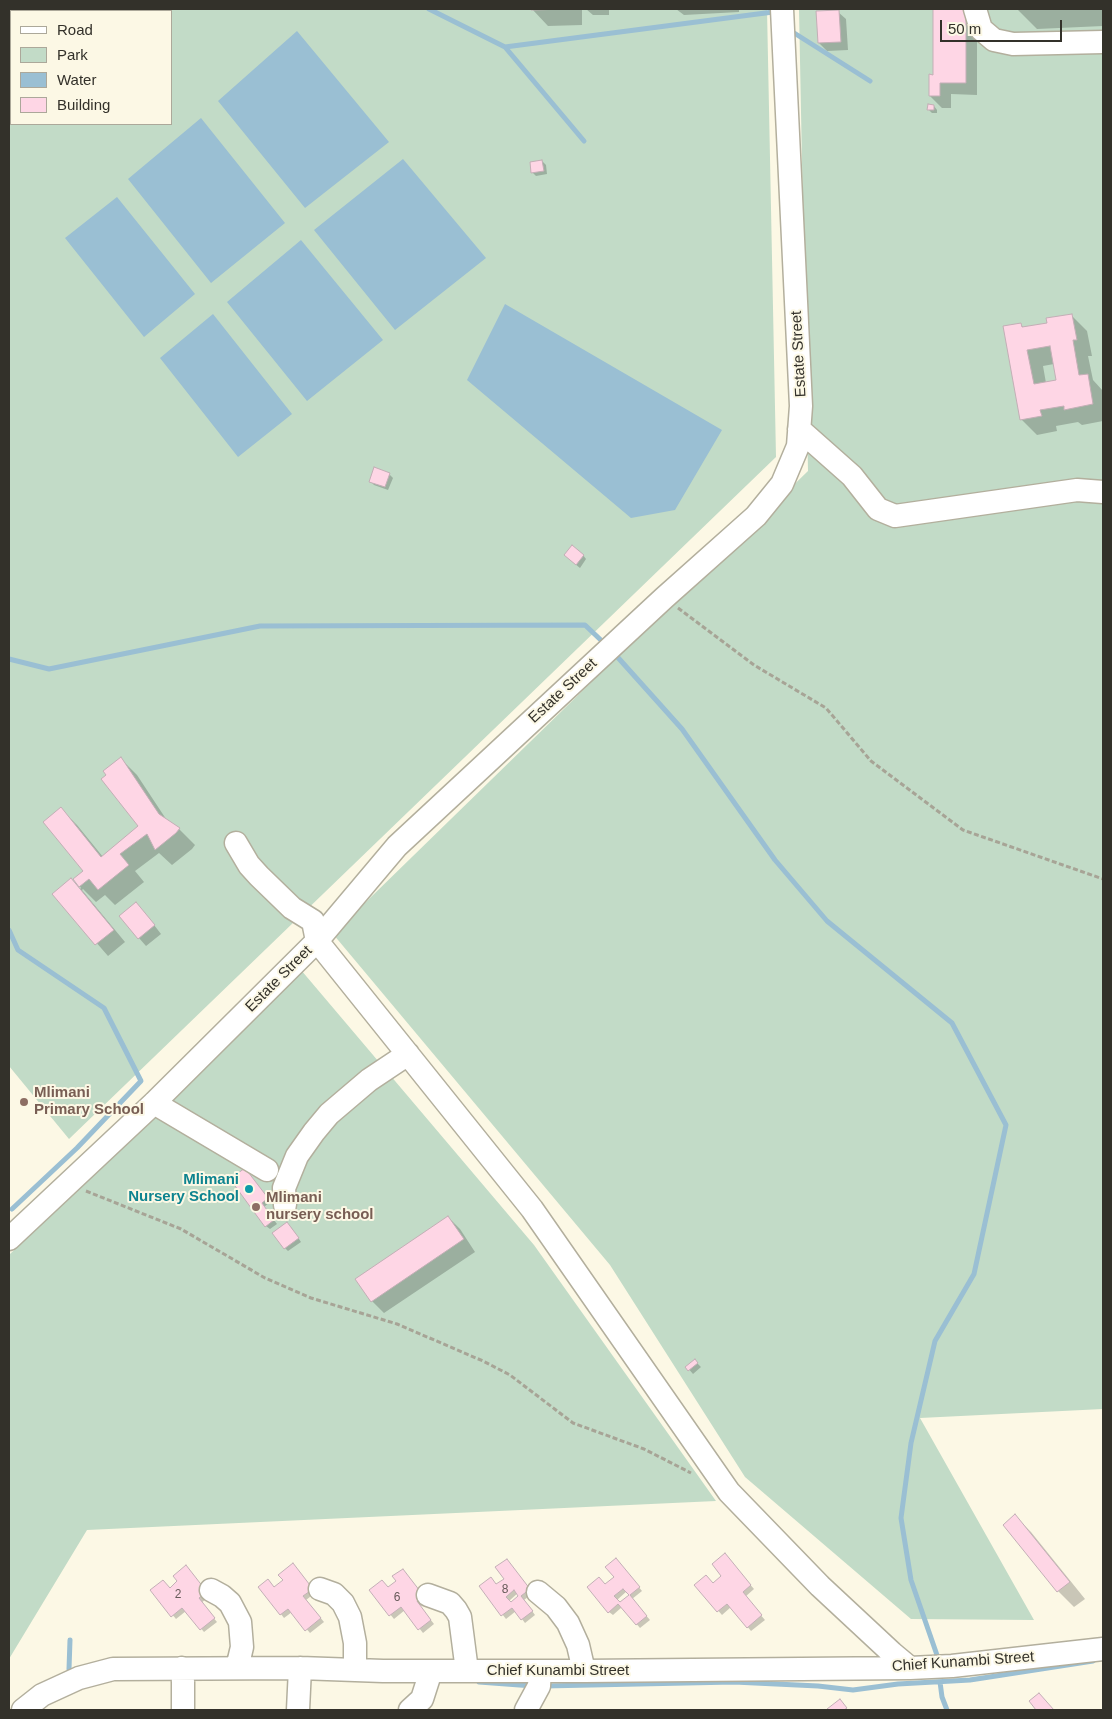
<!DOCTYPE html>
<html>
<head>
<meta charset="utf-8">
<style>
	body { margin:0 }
	#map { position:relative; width:1112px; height:1719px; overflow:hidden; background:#fcf8e5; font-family:Arial,sans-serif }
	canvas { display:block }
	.frame { position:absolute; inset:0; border:10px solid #33312a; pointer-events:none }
	.legend { position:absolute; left:10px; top:10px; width:162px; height:115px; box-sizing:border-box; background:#fcf8e5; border:1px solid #aca89a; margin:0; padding:6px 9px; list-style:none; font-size:15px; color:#33312a }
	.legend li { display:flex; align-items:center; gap:10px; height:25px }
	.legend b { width:25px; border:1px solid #aca89a }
	.scale { position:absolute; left:940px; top:20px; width:122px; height:22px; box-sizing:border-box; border:2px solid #33312a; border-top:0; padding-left:6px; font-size:15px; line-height:18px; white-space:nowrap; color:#33312a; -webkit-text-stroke:4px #fcf8e5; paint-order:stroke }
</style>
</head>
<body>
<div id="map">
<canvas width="1112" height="1719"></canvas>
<div class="frame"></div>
<ul class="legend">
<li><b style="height:6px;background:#fff"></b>Road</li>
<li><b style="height:14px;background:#c2dbc7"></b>Park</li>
<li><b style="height:14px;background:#9abfd3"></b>Water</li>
<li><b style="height:14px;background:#fed6e5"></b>Building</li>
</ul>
<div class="scale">50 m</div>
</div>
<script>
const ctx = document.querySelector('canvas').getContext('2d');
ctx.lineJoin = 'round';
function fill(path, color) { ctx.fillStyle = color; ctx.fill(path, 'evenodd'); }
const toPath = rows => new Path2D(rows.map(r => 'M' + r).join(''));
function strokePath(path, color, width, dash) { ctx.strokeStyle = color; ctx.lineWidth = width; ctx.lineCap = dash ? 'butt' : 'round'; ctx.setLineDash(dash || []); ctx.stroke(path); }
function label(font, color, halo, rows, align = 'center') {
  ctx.font = font + ' Arial,sans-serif'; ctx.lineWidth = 4; ctx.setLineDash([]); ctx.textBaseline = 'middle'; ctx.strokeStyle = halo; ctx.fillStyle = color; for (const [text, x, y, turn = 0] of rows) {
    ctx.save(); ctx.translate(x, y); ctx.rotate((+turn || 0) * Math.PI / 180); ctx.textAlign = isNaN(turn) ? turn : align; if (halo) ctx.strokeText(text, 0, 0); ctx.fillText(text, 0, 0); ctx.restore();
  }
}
const green = toPath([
	[9,9,767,9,776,457,69,1139,9,1066],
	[11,11,171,11,171,124,11,124],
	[799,9,1103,9,1103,1409,920,1418,1034,1620,911,1619,745,1477,610,1265,333,934,808,471],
	[301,970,534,1245,716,1501,87,1530,9,1659,9,1255]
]);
const water = toPath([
	[297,31,389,142,305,208,218,101],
	[201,118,285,223,211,283,128,179],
	[403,159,486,258,395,330,314,230],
	[117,197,195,294,144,337,65,238],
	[301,240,383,340,307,401,227,302],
	[505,304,722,430,675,510,631,518,467,380],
	[213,314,292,414,238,457,160,358]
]);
const shadow = toPath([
	[532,9,582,9,582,25,548,26],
	[586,9,609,9,609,15,593,15],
	[676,9,739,9,739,12,684,15],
	[935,9,977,9,977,95,951,94,951,108,942,108,930,96,934,76],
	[1017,9,1103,9,1103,26,1037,29],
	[838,12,846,19,848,50,827,51,819,43],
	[934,106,937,110,937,113,932,113,929,110],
	[542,161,546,165,547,174,536,176,532,172],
	[1071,315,1087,331,1092,356,1088,356,1093,380,1103,391,1103,421,1082,425,1078,422,1056,426,1057,431,1037,435,1021,419,1020,324,1024,328,1048,324],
	[1054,364,1058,381,1046,383,1043,366],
	[389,474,393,478,388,490,374,485,370,481],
	[583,555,586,559,580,568,569,559],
	[121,759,137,775,168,822,179,829,195,845,192,849,172,865,159,853,135,871,144,882,115,905,105,895,96,902,83,889,82,890,125,942,108,956,54,894,80,889,81,888,75,879,85,871,61,809,77,825,103,857,140,826],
	[144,912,161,934,146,946,139,938],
	[248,1173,270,1202,264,1207,277,1224,270,1229,266,1226],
	[448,1217,460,1229,475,1252,384,1313,372,1301,357,1279],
	[291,1227,301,1242,288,1251,285,1248],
	[695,1361,701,1367,693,1374,687,1367],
	[1015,1516,1031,1532,1085,1599,1074,1607,1058,1591],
	[728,1559,754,1589,745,1597,765,1620,751,1631,731,1607,722,1615,696,1585,713,1584,723,1576],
	[619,1563,642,1591,632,1599,650,1620,640,1628,622,1607,613,1615,609,1612],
	[627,1591,630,1595,620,1603,617,1600],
	[505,1579,533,1593,524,1600,535,1615,525,1623,516,1611,506,1619,481,1587,497,1586],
	[518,1593,520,1596,511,1603,509,1601],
	[284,1580,315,1593,306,1600,324,1622,310,1633,292,1612,284,1618,260,1587,274,1588],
	[170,1589,210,1596,201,1603,217,1622,204,1632,186,1611,176,1619,152,1590],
	[388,1589,426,1599,419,1605,434,1624,423,1633,405,1610,394,1619,370,1590]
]);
const stream = toPath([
	[429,9,505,47,584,141],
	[791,31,870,81],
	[505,47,773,12],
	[613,652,682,729,775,860,827,921,952,1023,1006,1125,974,1274,935,1341,911,1443,901,1518,911,1580,938,1658],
	[9,659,49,669,260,626,585,625,605,644],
	[9,930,18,950,104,1008,141,1081,77,1148,12,1209],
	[69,1669,70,1640],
	[479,1682,533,1686],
	[940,1682,942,1697,947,1710],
	[544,1686,734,1682,818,1686,853,1690,898,1684,970,1680,1093,1661]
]);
const building = toPath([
	[531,9,567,9,531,10,531,9],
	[933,9,966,9,966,83,940,83,940,96,929,96,929,74,933,75,933,9],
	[839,10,841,42,818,43,816,11,839,10],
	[928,104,934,105,934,110,927,110,928,104],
	[542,160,544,171,531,173,530,162,542,160],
	[1072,314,1077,340,1073,340,1079,375,1088,374,1093,404,1064,410,1064,406,1040,410,1042,416,1020,420,1003,326,1021,323,1022,327,1047,323,1046,318,1072,314],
	[1050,346,1056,380,1034,384,1027,350,1050,346],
	[374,467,390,473,385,487,369,482,374,467],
	[572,545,584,555,576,565,564,555,572,545],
	[121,757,159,814,180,828,176,833,155,850,147,834,120,854,129,865,98,890,89,879,79,887,73,879,83,871,43,822,61,807,101,857,138,826,101,779,106,775,103,771,121,757],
	[71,878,114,930,95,945,52,894,71,878],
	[136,902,155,925,138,939,119,916,136,902],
	[245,1168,268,1198,262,1203,274,1220,265,1227,230,1179,245,1168],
	[448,1216,464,1239,371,1302,355,1279,448,1216],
	[287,1222,299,1238,284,1249,272,1233,287,1222],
	[695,1359,698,1363,688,1371,685,1367,695,1359],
	[1015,1514,1070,1582,1057,1592,1003,1525,1015,1514],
	[725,1553,751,1585,743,1592,762,1615,747,1628,727,1604,717,1612,694,1585,706,1575,713,1583,721,1576,712,1564,725,1553],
	[616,1558,640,1587,630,1595,647,1616,636,1625,618,1604,608,1613,587,1587,599,1577,605,1584,614,1577,605,1567,616,1558],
	[623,1589,629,1595,620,1602,614,1596,623,1589],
	[507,1559,530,1589,521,1596,533,1611,521,1620,512,1608,501,1616,479,1586,491,1577,496,1584,504,1579,495,1567,507,1559],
	[514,1590,518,1596,511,1602,506,1597,514,1590],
	[293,1563,313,1589,303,1596,321,1618,305,1631,288,1609,280,1615,258,1587,268,1579,274,1587,283,1580,278,1575,293,1563],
	[186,1565,207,1592,199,1598,215,1618,200,1630,182,1608,171,1617,150,1590,163,1580,170,1588,177,1581,173,1576,186,1565],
	[403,1569,423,1595,417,1601,431,1620,418,1630,401,1607,389,1616,369,1590,382,1580,388,1587,396,1581,392,1576,403,1569],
	[1039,1693,1054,1710,1036,1710,1029,1701,1039,1693],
	[840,1699,847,1708,844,1710,828,1710,827,1709,840,1699]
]);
const path = toPath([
	[678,608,754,665,826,708,871,761,963,830,1103,879],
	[86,1191,181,1229,265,1278,311,1298,397,1324,483,1361,510,1375,573,1423,644,1449,691,1473]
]);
const minor = toPath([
	[975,9,981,29,994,40,1013,44,1103,42],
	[799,429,852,476,878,509,895,516,1077,490,1103,492],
	[236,843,249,865,259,876,292,908,313,921,317,941,532,1209,729,1492,820,1586,892,1653,910,1668],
	[154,1103,267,1170],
	[285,1205,284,1188,297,1156,314,1132,329,1114,369,1080,408,1054],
	[9,1239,154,1103,317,941,397,846,664,598,756,516,782,484,798,446,801,406,782,9],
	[320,1589,334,1594,343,1603,350,1617,355,1643,355,1670],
	[211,1590,222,1596,230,1603,240,1622,242,1647,237,1668],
	[538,1592,556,1607,568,1623,578,1645,584,1671],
	[428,1595,450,1603,456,1610,460,1617,467,1671],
	[182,1668,183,1682,183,1710],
	[23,1710,42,1695,79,1678,113,1669,300,1668,383,1671,584,1671,910,1668,952,1666,1103,1649],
	[298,1710,300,1668],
	[410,1710,422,1699,431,1671],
	[526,1710,539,1686,540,1671]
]);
const markers = [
	[24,1102,5,"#8d6e63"],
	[249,1189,5,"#0f9aa8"],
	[256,1207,5,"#8d6e63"]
];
const numberNames = [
	["8",505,1590],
	["2",178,1595],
	["6",397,1598]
];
const streetNames = [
	["Estate Street",799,354,-93],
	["Estate Street",563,691,-43],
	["Estate Street",279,979,-45],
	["Chief Kunambi Street",963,1662,-4],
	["Chief Kunambi Street",558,1671]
];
const educationNames = [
	["Mlimani",34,1093],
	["Primary School",34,1110],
	["Mlimani",266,1198],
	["nursery school",266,1215]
];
const cultureNames = [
	["Mlimani",239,1180],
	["Nursery School",239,1197]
];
fill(green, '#c2dbc7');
fill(water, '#9abfd3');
fill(shadow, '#0003');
strokePath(stream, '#9abfd3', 5);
fill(building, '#fed6e5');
strokePath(building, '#c3afb6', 1);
strokePath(minor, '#b3af9d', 25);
strokePath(path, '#a7a496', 3, [5, 2.5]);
strokePath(minor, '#fff', 22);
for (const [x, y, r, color] of markers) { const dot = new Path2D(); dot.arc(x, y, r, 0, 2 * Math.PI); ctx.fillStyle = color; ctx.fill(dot); strokePath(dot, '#fcf8e5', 2); }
label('12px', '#665a59', null, numberNames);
label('15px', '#33312a', '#fcf8e5', streetNames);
label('bold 15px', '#785e54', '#fcf8e5', educationNames, 'left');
label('bold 15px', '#0d838f', '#fcf8e5', cultureNames, 'right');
</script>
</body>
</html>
